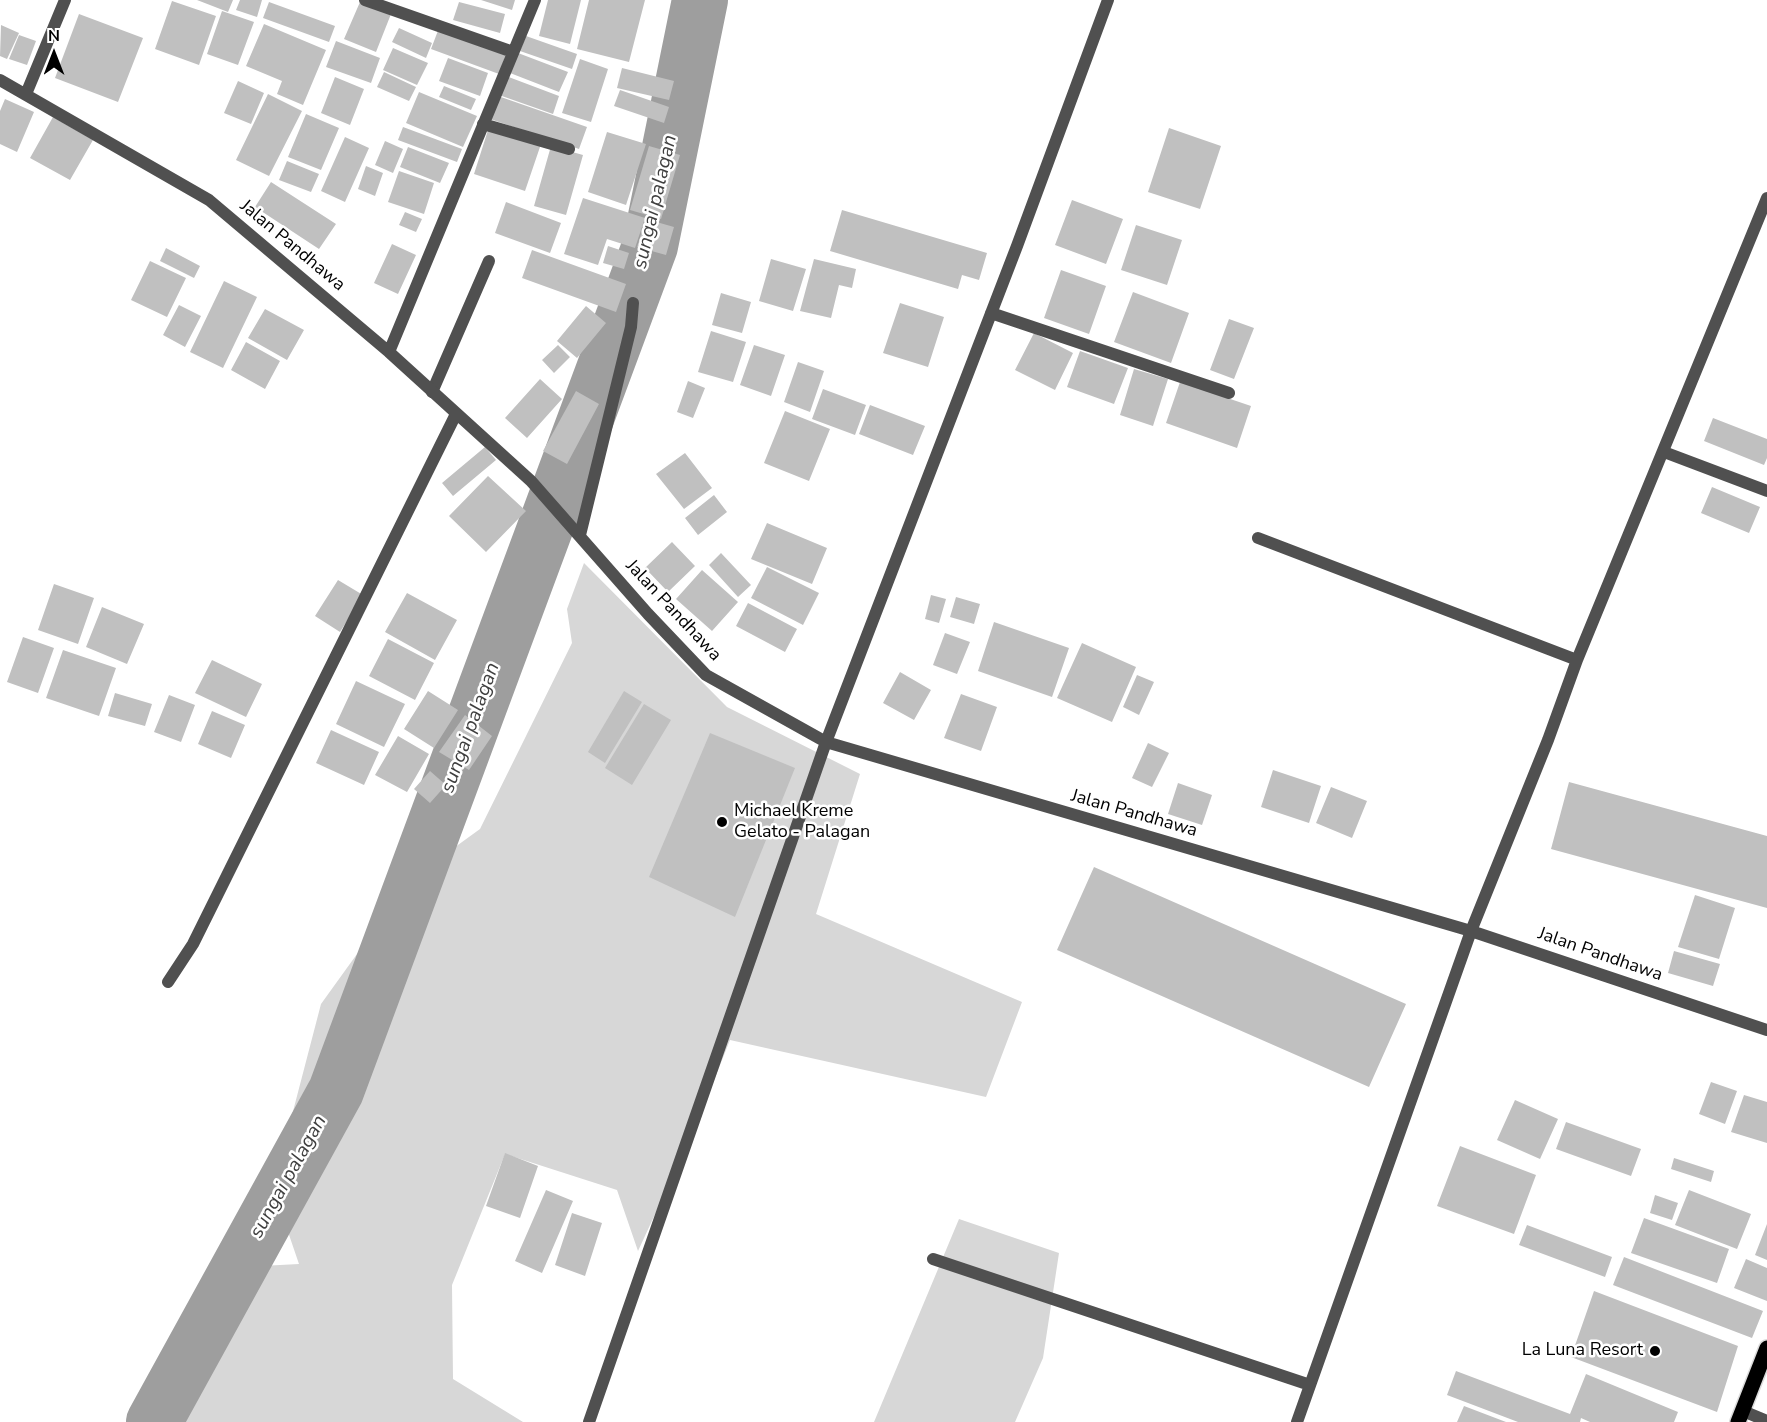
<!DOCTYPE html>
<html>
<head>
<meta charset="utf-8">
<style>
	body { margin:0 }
	#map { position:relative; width:1767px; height:1422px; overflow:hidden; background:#fff; font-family:"Nunito Sans",sans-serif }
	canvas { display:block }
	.north { position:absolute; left:24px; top:24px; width:60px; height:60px; -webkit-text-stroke:4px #fff; paint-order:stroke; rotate:0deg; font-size:16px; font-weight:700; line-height:24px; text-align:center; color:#000 }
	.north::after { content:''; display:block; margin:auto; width:21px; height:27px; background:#000; clip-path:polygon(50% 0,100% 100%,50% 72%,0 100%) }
</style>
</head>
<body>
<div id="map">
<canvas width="1767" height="1422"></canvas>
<div class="north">N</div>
</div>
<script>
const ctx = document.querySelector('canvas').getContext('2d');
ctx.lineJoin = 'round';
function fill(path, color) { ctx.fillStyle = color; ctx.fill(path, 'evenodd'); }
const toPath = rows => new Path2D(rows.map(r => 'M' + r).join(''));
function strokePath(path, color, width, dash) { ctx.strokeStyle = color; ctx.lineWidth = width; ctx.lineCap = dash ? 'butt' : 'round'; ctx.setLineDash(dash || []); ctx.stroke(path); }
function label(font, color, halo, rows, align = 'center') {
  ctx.font = font + ' "Nunito Sans",sans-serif'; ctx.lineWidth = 5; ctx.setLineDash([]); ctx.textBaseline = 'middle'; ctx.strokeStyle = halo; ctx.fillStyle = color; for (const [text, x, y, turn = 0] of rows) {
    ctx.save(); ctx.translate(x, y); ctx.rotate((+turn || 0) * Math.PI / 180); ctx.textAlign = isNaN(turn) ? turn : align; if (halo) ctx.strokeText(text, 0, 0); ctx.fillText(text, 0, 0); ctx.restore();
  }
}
const green = toPath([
	[584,563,727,707,860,774,816,914,1022,1002,986,1097,730,1040,695,1128,638,1251,617,1190,505,1154,452,1285,453,1379,523,1422,186,1422,174,1386,223,1268,299,1264,273,1188,321,1004,411,879,480,829,572,643,567,609],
	[959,1219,1059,1253,1043,1358,1015,1422,874,1422]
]);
const river = toPath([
	[154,1422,336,1091,650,246,700,0]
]);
const building = toPath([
	[197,0,233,0,228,12],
	[240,0,262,0,257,17,236,10],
	[481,0,515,0,512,10],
	[548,0,581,0,570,44,539,36],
	[589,0,645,0,629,62,577,49],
	[172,1,216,16,199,65,155,49],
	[269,2,335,26,329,42,263,18],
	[360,2,391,14,376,52,344,39],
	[459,2,505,14,500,33,453,20],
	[222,11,254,22,238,65,207,54],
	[79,14,143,38,118,102,55,78],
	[264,24,326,50,303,105,277,94,282,81,246,66],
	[1,25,19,33,7,59,0,56],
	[399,28,432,43,426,58,392,42],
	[439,28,506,54,499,74,431,49],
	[19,35,36,41,27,65,9,59],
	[526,36,577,54,572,69,520,51],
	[336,41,380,58,371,83,326,67],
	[393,48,428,63,417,85,383,70],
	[518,53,568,72,559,92,510,73],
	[448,58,488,73,480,96,439,81],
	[580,59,608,69,591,122,562,113],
	[622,68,674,81,669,100,617,88],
	[384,72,416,87,409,101,377,87],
	[506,76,559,96,553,114,499,95],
	[335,77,364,89,350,125,321,113],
	[238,81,264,93,251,124,224,113],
	[444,86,476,99,471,110,439,97],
	[620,90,669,107,664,123,614,106],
	[419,92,477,116,463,147,406,123],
	[268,94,302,111,269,176,236,160],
	[498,96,587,127,579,149,490,119],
	[5,99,34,112,17,152,0,144,0,111],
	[306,114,339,128,321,170,288,157],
	[53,117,93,140,70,180,30,158],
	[403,127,462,149,457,162,398,140],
	[489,127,541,144,525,191,474,174],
	[1169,128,1221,146,1200,209,1148,192],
	[607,132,646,144,626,205,588,192],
	[345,137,369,148,345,202,321,191],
	[385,141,403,149,393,173,375,165],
	[551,146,583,155,566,215,534,206],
	[649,146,680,155,661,219,630,210],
	[408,147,449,163,440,183,400,167],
	[287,161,319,174,311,192,279,180],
	[366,166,383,173,375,196,358,189],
	[399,171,434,183,424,214,388,202],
	[271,182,336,224,319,249,255,207],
	[583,198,645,218,635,248,607,239,598,265,564,254],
	[1072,200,1123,219,1106,264,1055,245],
	[506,202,561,223,550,253,495,233],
	[842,210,987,253,979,280,962,275,958,289,830,251],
	[405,212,422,219,416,232,399,225],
	[646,219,674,227,666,255,637,247],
	[1136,225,1182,240,1167,285,1121,270],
	[392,244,416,255,398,294,374,283],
	[608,246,629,253,624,269,603,263],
	[166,248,200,266,194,278,160,261],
	[532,250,626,284,616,312,522,278],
	[771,259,806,269,793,311,759,301],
	[814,259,856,269,852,288,839,285,831,318,800,311],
	[150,261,186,278,167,317,131,300],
	[1061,270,1106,286,1089,334,1044,318],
	[224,281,257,297,223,368,190,352],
	[1133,292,1189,313,1171,363,1114,342],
	[721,293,751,302,742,333,712,325],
	[900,303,944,317,928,367,883,353],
	[179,305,201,316,185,347,163,335],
	[586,306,606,323,577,358,557,341],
	[265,309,304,330,287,360,248,338],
	[1229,319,1254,328,1234,379,1210,370],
	[711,331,746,342,733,382,698,372],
	[1034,333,1073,353,1055,390,1015,370],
	[246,342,280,361,265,389,231,370],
	[558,345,570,357,554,373,542,360],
	[754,345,785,355,771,396,740,385],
	[1080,351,1128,368,1114,404,1067,387],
	[798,362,824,371,810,412,784,402],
	[1134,369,1168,379,1153,426,1120,415],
	[540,379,562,399,527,438,505,418],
	[688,381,705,388,693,418,677,412],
	[1180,382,1251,406,1237,448,1166,423],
	[823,389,866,405,855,435,812,419],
	[576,391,599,404,567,464,543,451],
	[870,405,925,426,913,455,859,434],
	[785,411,830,429,809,481,764,463],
	[1713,418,1767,439,1767,458,1764,465,1704,441],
	[485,447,496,460,453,496,442,483],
	[685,453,712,488,684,509,656,474],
	[488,476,526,511,486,552,449,516],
	[1712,487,1760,507,1749,533,1701,513],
	[714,495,727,512,698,535,685,518],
	[767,523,827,548,812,584,751,559],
	[672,542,695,566,668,592,645,568],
	[721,553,751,585,738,597,709,565],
	[767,567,819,593,803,625,751,598],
	[702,570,738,602,712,631,676,599],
	[338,580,363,595,340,632,315,616],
	[54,584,94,598,78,644,38,630],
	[407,593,457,620,435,660,385,632],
	[931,595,946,599,939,623,925,619],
	[956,597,980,604,974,624,950,617],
	[748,603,797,629,785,652,736,626],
	[102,607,144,624,127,664,86,647],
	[994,622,1069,648,1052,697,978,671],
	[945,633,970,642,957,674,933,665],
	[23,637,54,648,38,693,7,682],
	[388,639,434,663,415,700,369,676],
	[1082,643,1136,667,1112,722,1057,698],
	[63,650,116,668,99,716,46,698],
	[212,660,262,684,246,717,195,693],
	[900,672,931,690,914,720,883,703],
	[1137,675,1154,682,1139,715,1123,707],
	[356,681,405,704,384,747,336,724],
	[428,691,458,710,434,748,404,729],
	[624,691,642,702,605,763,588,752],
	[115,693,152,704,145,726,108,716],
	[961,694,997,707,981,751,944,738],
	[169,695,195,705,181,742,154,732],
	[644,704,671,720,632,785,605,768],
	[212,711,245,725,231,758,198,744],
	[465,715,492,736,469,770,439,752],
	[331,730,379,752,364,785,316,763],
	[710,733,795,768,735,917,649,877],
	[398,736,429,754,407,792,375,775],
	[1148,743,1169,753,1152,787,1132,778],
	[1273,770,1321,786,1309,823,1261,807],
	[430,771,446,785,430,803,414,789],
	[1569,782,1767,836,1767,908,1551,849],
	[1178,783,1212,795,1202,825,1168,814],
	[1331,787,1367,801,1352,838,1316,823],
	[1094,867,1406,1004,1369,1087,1057,950],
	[1695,895,1735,908,1719,959,1678,947],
	[1674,951,1720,964,1713,986,1668,973],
	[1711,1082,1737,1091,1725,1124,1699,1114],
	[1744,1095,1767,1102,1767,1143,1731,1132],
	[1515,1100,1558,1119,1540,1159,1497,1140],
	[1566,1122,1641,1149,1631,1176,1556,1149],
	[1460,1146,1536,1175,1514,1234,1437,1206],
	[505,1153,538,1166,520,1218,486,1206],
	[1674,1158,1714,1171,1711,1182,1671,1169],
	[546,1190,573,1201,542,1273,515,1261],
	[1689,1190,1751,1214,1737,1249,1675,1225],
	[1655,1195,1678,1203,1672,1220,1650,1213],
	[572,1213,602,1223,585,1276,555,1265],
	[1644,1218,1729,1249,1717,1283,1631,1253],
	[1767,1224,1767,1260,1755,1255],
	[1527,1225,1612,1257,1605,1277,1519,1245],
	[1624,1257,1763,1311,1752,1338,1613,1285],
	[1746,1259,1767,1268,1767,1301,1734,1288],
	[1594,1291,1738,1346,1717,1412,1571,1357],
	[1456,1371,1570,1414,1586,1374,1678,1412,1674,1422,1590,1422,1581,1418,1580,1422,1518,1422,1447,1395],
	[1464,1406,1506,1422,1457,1422]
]);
const lane = toPath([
	[432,392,489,261]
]);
const street = toPath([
	[365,0,513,52],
	[0,80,209,200,389,352,531,481,648,614,706,675,826,742,1471,931,1767,1030],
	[26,94,65,0],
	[483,124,569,149],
	[991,313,1229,393],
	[389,352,535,0],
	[1664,452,1767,491],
	[580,535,631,327,633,303],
	[1258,538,1577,660],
	[168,982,193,944,456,414],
	[933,1259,1310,1385],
	[1743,1411,1767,1421],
	[589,1422,826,742,1017,246,1108,0],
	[1297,1422,1471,931,1548,740,1577,660,1767,198]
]);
const primary = toPath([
	[1738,1422,1767,1348]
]);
const markers = [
	[722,822,6,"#000"],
	[1655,1351,6,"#000"]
];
const streetNames = [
	["Jalan Pandhawa",292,246,40],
	["Jalan Pandhawa",673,611,47],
	["Jalan Pandhawa",1134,814,16],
	["Jalan Pandhawa",1600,955,19]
];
const poiNames = [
	["Michael Kreme",734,812],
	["Gelato - Palagan",734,833],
	["La Luna Resort",1643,1351,"right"]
];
const waterNames = [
	["sungai palagan",656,202,-77],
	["sungai palagan",471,728,-70],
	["sungai palagan",289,1177,-61]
];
fill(green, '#d7d7d7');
strokePath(river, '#9e9e9e', 56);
fill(building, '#c0c0c0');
strokePath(primary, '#dbdbdb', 18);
strokePath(lane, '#505050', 12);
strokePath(street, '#505050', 12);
strokePath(primary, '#000', 15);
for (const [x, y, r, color] of markers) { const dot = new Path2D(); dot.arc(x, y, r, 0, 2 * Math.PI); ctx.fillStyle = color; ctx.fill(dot); strokePath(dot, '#fff', 2); }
label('18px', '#000', '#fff', streetNames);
label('18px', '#000', '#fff', poiNames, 'left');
label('italic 20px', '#3f3f3f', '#fff', waterNames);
</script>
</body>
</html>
